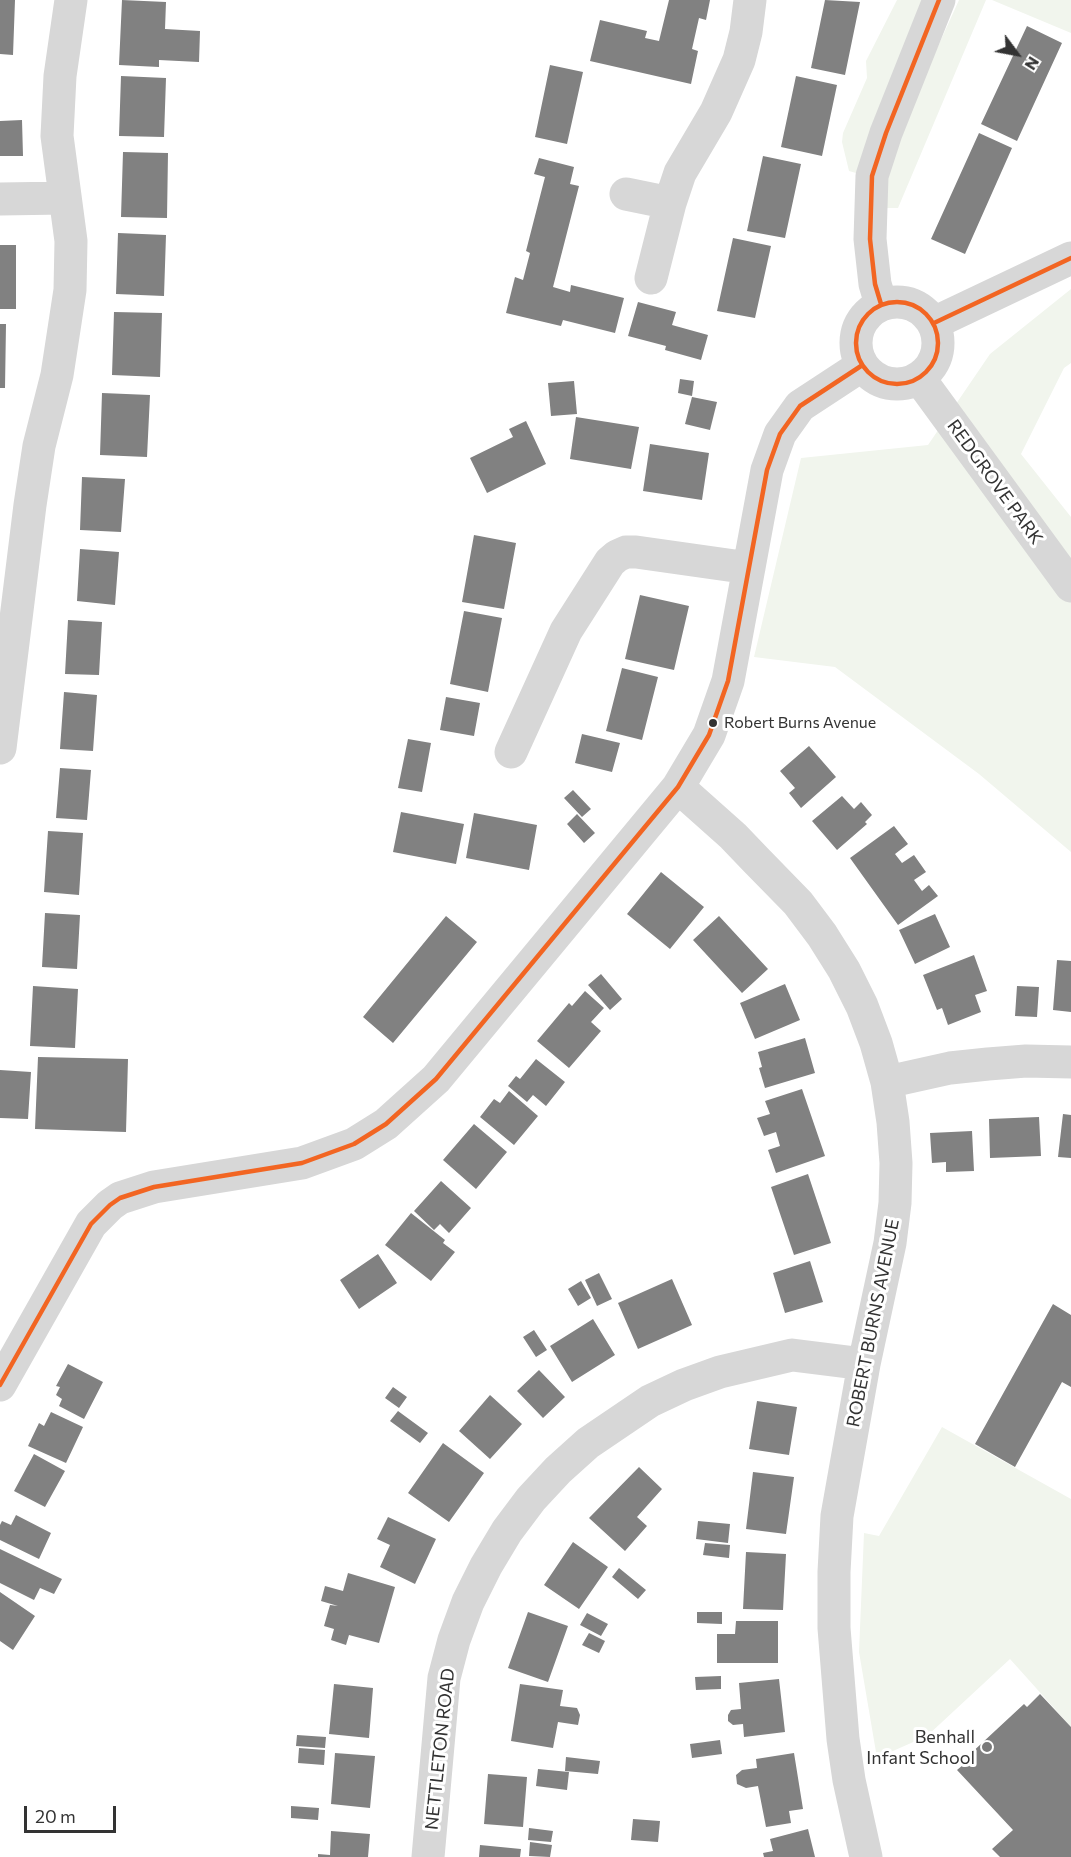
<!DOCTYPE html>
<html>
<head>
<meta charset="utf-8">
<style>
	body { margin:0 }
	#map { position:relative; width:1071px; height:1857px; overflow:hidden; background:#fff; font-family:Commissioner,sans-serif }
	canvas { display:block }
	.north { position:absolute; left:987px; top:24px; width:60px; height:60px; -webkit-text-stroke:4px #fff; paint-order:stroke; rotate:122deg; font-size:16px; font-weight:700; line-height:24px; text-align:center; color:#333 }
	.north::after { content:''; display:block; margin:auto; width:21px; height:27px; background:#333; clip-path:polygon(50% 0,100% 100%,50% 72%,0 100%) }
	.scale { position:absolute; left:24px; top:1806px; width:92px; height:27px; box-sizing:border-box; border:3px solid #333; border-top:0; padding-left:8px; font-size:18px; line-height:21px; white-space:nowrap; color:#333; -webkit-text-stroke:4px #fff; paint-order:stroke }
</style>
</head>
<body>
<div id="map">
<canvas width="1071" height="1857"></canvas>
<div class="north">N</div>
<div class="scale">20 m</div>
</div>
<script>
const ctx = document.querySelector('canvas').getContext('2d');
ctx.lineJoin = 'round';
function fill(path, color) { ctx.fillStyle = color; ctx.fill(path, 'evenodd'); }
const toPath = rows => new Path2D(rows.map(r => 'M' + r).join(''));
function strokePath(path, color, width, dash) { ctx.strokeStyle = color; ctx.lineWidth = width; ctx.lineCap = dash ? 'butt' : 'round'; ctx.setLineDash(dash || []); ctx.stroke(path); }
function label(font, color, halo, rows, align = 'center') {
  ctx.font = font + ' Commissioner,sans-serif'; ctx.lineWidth = 6; ctx.setLineDash([]); ctx.textBaseline = 'middle'; ctx.strokeStyle = halo; ctx.fillStyle = color; for (const [text, x, y, turn = 0] of rows) {
    ctx.save(); ctx.translate(x, y); ctx.rotate((+turn || 0) * Math.PI / 180); ctx.textAlign = isNaN(turn) ? turn : align; if (halo) ctx.strokeText(text, 0, 0); ctx.fillText(text, 0, 0); ctx.restore();
  }
}
const green = toPath([
	[897,0,922,0,856,173,849,171,842,142,843,133,867,78,866,61],
	[959,0,986,0,898,208,881,208,890,152],
	[992,0,1071,0,1071,33],
	[1071,289,1071,363,1064,368,1021,454,1071,517,1071,852,979,774,835,667,754,657,801,458,928,445,990,354],
	[942,1427,1071,1499,1071,1727,1010,1659,927,1736,877,1758,859,1652,864,1533,879,1536]
]);
const building = toPath([
	[0,0,15,0,13,55,0,54],
	[122,0,166,2,165,29,200,31,199,62,159,60,159,67,119,65],
	[669,0,710,0,706,20,699,18,692,49,698,51,691,84,590,61,600,20,647,31,645,38,659,41],
	[825,0,860,2,845,75,811,68],
	[1027,26,1062,43,1017,141,981,124],
	[550,65,583,72,567,144,535,137],
	[121,76,166,78,164,137,119,136],
	[796,76,837,85,822,156,781,147],
	[22,120,23,156,0,156,0,121],
	[979,133,1012,148,965,254,931,239],
	[123,152,168,153,167,218,121,217],
	[763,156,801,164,785,238,747,231],
	[539,158,574,167,570,184,579,186,553,287,570,292,571,285,624,298,615,333,563,320,561,326,506,313,515,277,523,280,530,253,526,251,545,177,534,174],
	[118,233,166,235,164,296,116,294],
	[733,238,771,246,755,318,717,311],
	[0,245,16,245,16,309,0,309],
	[638,302,676,312,672,325,708,335,701,360,665,350,666,346,628,336],
	[114,312,162,313,160,377,112,375],
	[0,324,6,324,5,388,0,388],
	[680,379,694,381,692,396,678,393],
	[574,381,577,414,551,416,548,383],
	[102,393,150,395,147,457,100,455],
	[692,397,717,402,710,430,685,424],
	[576,417,639,427,631,469,570,459],
	[526,421,546,464,487,493,470,458,513,437,509,429],
	[650,444,709,453,702,500,643,491],
	[82,477,125,479,121,532,80,530],
	[474,535,516,543,504,609,462,602],
	[80,549,119,552,115,605,77,601],
	[640,595,689,606,674,670,625,659],
	[464,611,502,618,488,692,450,684],
	[68,620,102,622,99,675,65,674],
	[622,668,658,677,642,740,606,731],
	[64,692,97,695,93,751,60,749],
	[446,697,480,703,474,736,440,730],
	[582,734,620,743,612,772,575,763],
	[408,739,431,743,422,792,398,788],
	[809,746,836,777,801,808,789,793,795,788,780,771],
	[60,768,91,770,87,820,56,818],
	[573,790,591,809,582,817,564,798],
	[842,796,854,809,861,802,872,815,865,822,867,824,837,850,812,821],
	[401,812,464,824,456,864,393,852],
	[474,813,537,825,529,870,466,858],
	[577,814,595,833,584,843,567,824],
	[894,826,908,844,895,854,902,863,914,855,926,872,914,880,922,891,929,885,938,896,898,925,850,858],
	[48,831,83,833,79,895,44,892],
	[661,872,704,907,670,949,627,914],
	[45,913,80,915,77,969,42,967],
	[935,914,950,947,915,964,899,930],
	[446,916,477,942,393,1043,363,1017],
	[719,916,768,969,742,993,693,940],
	[974,955,987,991,975,995,981,1012,948,1025,942,1008,937,1010,923,975],
	[1057,960,1071,961,1071,1012,1053,1010],
	[601,974,622,999,610,1010,588,985],
	[785,984,800,1020,755,1039,740,1003],
	[33,986,78,989,75,1048,30,1046],
	[1017,986,1039,987,1037,1017,1015,1016],
	[585,991,604,1008,591,1022,601,1031,569,1068,537,1041,569,1003,572,1006],
	[805,1038,815,1073,765,1088,759,1068,762,1067,758,1052],
	[38,1057,128,1059,126,1132,35,1129],
	[536,1059,565,1082,546,1106,533,1095,527,1102,508,1086,516,1076,520,1079],
	[0,1070,31,1072,28,1119,0,1118],
	[802,1089,825,1156,776,1173,768,1150,780,1146,776,1132,764,1136,757,1118,770,1114,765,1101],
	[509,1091,538,1116,514,1145,480,1117,494,1099,500,1103],
	[1063,1114,1071,1115,1071,1158,1058,1157],
	[1039,1117,1041,1156,990,1158,989,1119],
	[474,1124,507,1152,476,1189,443,1160],
	[972,1131,974,1171,946,1172,946,1162,932,1163,930,1133],
	[808,1174,831,1243,794,1255,771,1187],
	[441,1181,471,1208,449,1233,440,1224,434,1230,414,1211],
	[411,1213,445,1240,443,1243,455,1252,431,1281,385,1245],
	[378,1254,397,1283,359,1309,340,1280],
	[810,1261,823,1302,785,1313,773,1273],
	[599,1273,612,1299,597,1306,585,1280],
	[672,1279,692,1325,638,1349,618,1303],
	[581,1281,591,1298,578,1306,568,1289],
	[1053,1304,1071,1315,1071,1387,1062,1382,1015,1467,975,1444],
	[593,1319,615,1355,572,1382,550,1346],
	[534,1330,547,1350,536,1357,523,1337],
	[68,1364,103,1382,84,1419,59,1406,62,1399,56,1395,60,1387,56,1386],
	[539,1370,565,1397,543,1418,517,1391],
	[393,1387,407,1397,399,1408,385,1398],
	[490,1395,522,1424,490,1459,459,1431],
	[757,1401,797,1407,789,1455,749,1449],
	[398,1411,428,1433,420,1443,390,1421],
	[51,1412,83,1427,66,1463,28,1446,39,1423,44,1426],
	[443,1443,484,1473,449,1522,408,1493],
	[34,1454,65,1471,45,1507,14,1491],
	[639,1467,662,1489,637,1517,647,1526,625,1551,589,1518],
	[753,1472,794,1477,786,1534,746,1529],
	[16,1515,51,1533,39,1559,0,1540,0,1525,2,1521,11,1525],
	[388,1517,436,1539,415,1584,380,1567,390,1545,377,1539],
	[698,1521,730,1524,728,1543,696,1539],
	[573,1542,608,1567,579,1609,544,1585],
	[705,1543,730,1545,729,1558,703,1555],
	[0,1549,62,1579,54,1594,40,1588,34,1600,0,1583],
	[746,1552,786,1554,783,1610,743,1609],
	[619,1568,646,1590,638,1599,612,1577],
	[348,1573,395,1587,379,1643,349,1635,346,1645,331,1640,334,1629,324,1626,330,1605,338,1606,321,1601,325,1586,343,1591],
	[0,1592,35,1616,13,1650,0,1641],
	[528,1612,568,1626,548,1682,508,1668],
	[697,1612,722,1612,722,1624,697,1623],
	[587,1613,608,1624,601,1636,580,1625],
	[736,1621,778,1621,778,1663,717,1663,717,1634,735,1634],
	[589,1633,605,1641,599,1653,582,1645],
	[721,1676,721,1689,696,1690,695,1677],
	[779,1679,785,1732,744,1737,743,1724,733,1725,728,1721,728,1715,731,1710,741,1709,739,1683],
	[334,1684,373,1688,369,1738,329,1734],
	[520,1684,563,1690,560,1706,577,1708,580,1715,578,1725,558,1722,553,1748,511,1741],
	[1040,1694,1071,1727,1071,1857,1000,1857,992,1849,1013,1830,957,1770,970,1759,968,1756,1024,1704,1027,1707],
	[297,1735,326,1737,325,1748,296,1746],
	[720,1740,722,1754,692,1758,690,1744],
	[299,1748,325,1750,324,1765,298,1763],
	[335,1753,375,1756,370,1808,331,1804],
	[794,1753,803,1809,789,1811,791,1823,766,1827,758,1786,746,1788,737,1784,736,1775,742,1770,757,1768,756,1759],
	[566,1757,600,1761,598,1774,565,1771],
	[538,1769,569,1772,567,1790,536,1786],
	[488,1774,527,1777,523,1827,484,1824],
	[291,1806,319,1808,318,1820,291,1818],
	[633,1819,660,1821,658,1842,631,1840],
	[529,1828,553,1831,551,1842,528,1840],
	[808,1829,815,1857,764,1857,763,1853,773,1851,770,1839],
	[331,1831,370,1834,368,1857,318,1857,318,1854,330,1855],
	[530,1842,552,1845,550,1857,529,1856],
	[480,1845,521,1849,520,1857,479,1857]
]);
const minor = toPath([
	[626,194,670,203],
	[0,199,65,198],
	[651,278,670,203,680,173,716,112,739,60,746,32,750,0],
	'856 343a41 41 0 1 1 82 0a41 41 0 1 1-82 0Z',
	[881,304,875,284,870,239,872,176,886,133,939,0],
	[934,323,1071,258],
	[919,378,1071,586],
	[0,748,30,505,39,446,57,375,70,290,71,241,57,136,60,76,71,0],
	[511,752,566,631,610,562,617,556,626,552,636,552,749,568],
	[678,787,733,836,756,860,798,903,822,935,844,970,862,1006,876,1043,887,1082,893,1122,896,1163,895,1203,890,1243,864,1364,837,1516,834,1572,834,1628,843,1739,849,1780,866,1857],
	[887,1082,950,1068,988,1064,1026,1061,1071,1062],
	[0,1385,91,1224,110,1205,120,1198,154,1187,302,1163,354,1144,386,1124,436,1079,678,787,709,735,728,681,767,470,780,434,800,406,861,366],
	[428,1857,444,1678,454,1640,468,1602,486,1566,507,1531,531,1499,558,1470,588,1443,650,1401,684,1385,720,1372,792,1355,864,1364]
]);
const bus1 = toPath([
	'856 343a41 41 0 1 1 82 0a41 41 0 1 1-82 0Z',
	[881,304,875,284,870,239,872,176,886,133,939,0],
	[934,323,1071,258],
	[0,1385,91,1224,110,1205,120,1198,154,1187,302,1163,354,1144,386,1124,436,1079,678,787,709,735,728,681,767,470,780,434,800,406,861,366]
]);
const markers = [
	[713,723,5,"#333"],
	[987,1747,6,"#7a7a7a"]
];
const busNames = [
	["Robert Burns Avenue",724,723]
];
const streetNames = [
	["REDGROVE PARK",995,482,54],
	["ROBERT BURNS AVENUE",873,1323,-79],
	["NETTLETON ROAD",440,1749,-84]
];
const poiNames = [
	["Benhall",975,1737],
	["Infant School",975,1758]
];
fill(green, '#f1f5ed');
fill(building, '#818181');
strokePath(minor, '#d7d7d7', 33);
strokePath(bus1, '#f26522', 4.5);
for (const [x, y, r, color] of markers) { const dot = new Path2D(); dot.arc(x, y, r, 0, 2 * Math.PI); ctx.fillStyle = color; ctx.fill(dot); strokePath(dot, '#fff', 2); }
label('16px', '#333', '#fff', busNames, 'left');
label('18px', '#333', '#fff', streetNames);
label('18px', '#333', '#fff', poiNames, 'right');
</script>
</body>
</html>
